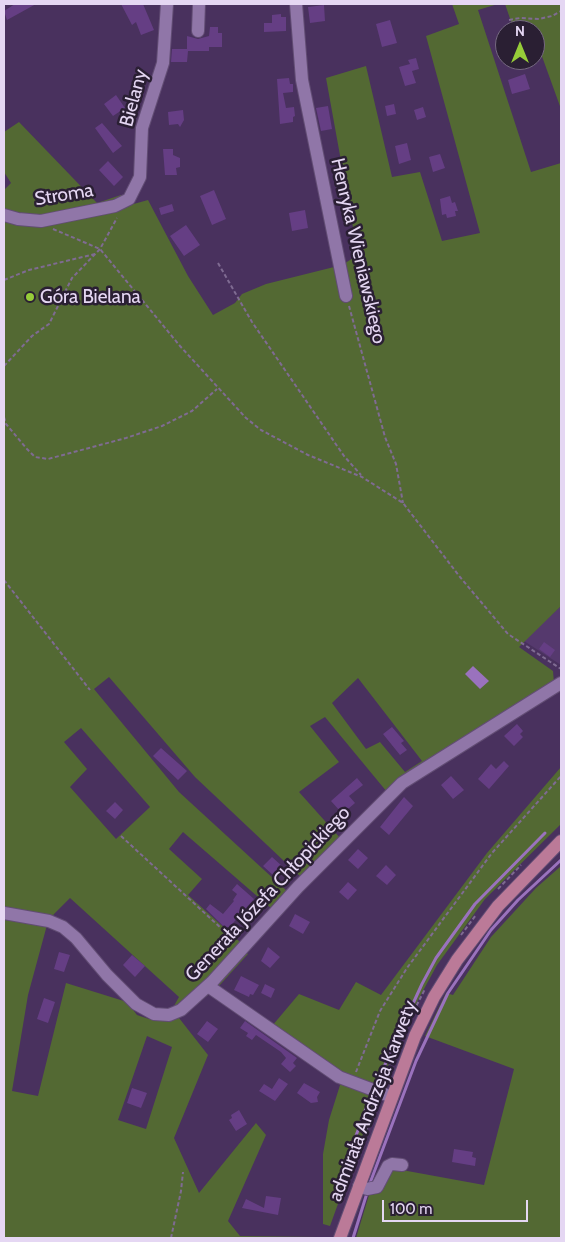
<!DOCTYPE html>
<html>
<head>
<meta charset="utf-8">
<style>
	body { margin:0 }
	#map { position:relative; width:565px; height:1242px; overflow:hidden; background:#49315e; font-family:Cabin,sans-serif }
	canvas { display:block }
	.frame { position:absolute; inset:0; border:5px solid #e5d7f3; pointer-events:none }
	.north { position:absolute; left:495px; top:20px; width:50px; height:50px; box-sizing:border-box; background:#2a1f33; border:1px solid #756980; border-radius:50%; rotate:0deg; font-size:14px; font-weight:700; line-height:20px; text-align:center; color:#e5d7f3 }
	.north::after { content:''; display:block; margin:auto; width:18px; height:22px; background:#96cc39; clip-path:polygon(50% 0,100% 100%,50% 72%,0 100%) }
	.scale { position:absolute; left:382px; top:1200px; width:146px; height:22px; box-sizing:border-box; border:2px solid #e5d7f3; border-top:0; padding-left:6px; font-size:15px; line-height:18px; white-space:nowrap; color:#e5d7f3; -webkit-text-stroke:4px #2a1f33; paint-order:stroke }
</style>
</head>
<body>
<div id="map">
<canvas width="565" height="1242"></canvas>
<div class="frame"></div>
<div class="north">N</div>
<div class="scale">100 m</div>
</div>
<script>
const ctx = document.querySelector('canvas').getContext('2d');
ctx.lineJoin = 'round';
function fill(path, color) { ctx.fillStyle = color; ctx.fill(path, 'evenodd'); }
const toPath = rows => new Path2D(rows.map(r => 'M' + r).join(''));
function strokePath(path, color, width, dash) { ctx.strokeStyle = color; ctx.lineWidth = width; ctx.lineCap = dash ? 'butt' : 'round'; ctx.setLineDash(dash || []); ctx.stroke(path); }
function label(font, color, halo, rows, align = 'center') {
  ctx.font = font + ' Cabin,sans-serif'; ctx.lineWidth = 5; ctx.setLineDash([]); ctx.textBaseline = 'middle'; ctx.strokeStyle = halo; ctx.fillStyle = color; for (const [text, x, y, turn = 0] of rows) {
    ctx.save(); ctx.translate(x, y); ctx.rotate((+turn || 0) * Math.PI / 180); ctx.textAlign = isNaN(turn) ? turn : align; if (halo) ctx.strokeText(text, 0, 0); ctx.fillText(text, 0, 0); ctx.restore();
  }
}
const built = toPath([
	[561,606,561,665,524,641]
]);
const green = toPath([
	[452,4,498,4,478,10,531,172,561,163,561,606,519,647,553,671,554,683,387,792,325,717,310,726,339,762,299,792,341,839,302,878,195,777,109,677,94,689,179,792,288,892,272,909,183,832,169,849,202,879,188,895,240,942,237,946,248,954,218,987,179,1018,208,1055,174,1138,199,1193,256,1123,266,1135,228,1221,240,1236,319,1237,4,1238,4,190,11,183,4,172,4,132,19,122,97,203,121,195,130,205,148,200,188,276,213,315,235,303,242,294,266,284,342,265,358,255,326,78,366,66,392,177,420,172,442,241,480,233,426,36,459,24],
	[358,678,422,761,405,772,380,742,366,749,332,703],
	[81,728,150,807,116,839,70,787,87,769,64,742],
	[70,898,179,997,166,1020,149,1019,137,1015,127,1002,66,983,38,1096,12,1091,28,995,47,925,54,914],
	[147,1036,172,1047,146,1129,118,1120],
	[505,4,561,4,561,109,535,37,535,30,514,30],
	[561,767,561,824,485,899,437,965,399,1035,330,1226,323,1224,323,1154,329,1120,341,1082,272,1026,299,994,339,1010,356,982,381,995,487,853],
	[561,866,561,1238,356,1238,369,1195,380,1193,391,1168,484,1185,514,1069,425,1036,446,993,453,995,491,937,536,888]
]);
const water = toPath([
	[473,666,489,681,480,689,465,674]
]);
const stream = toPath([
	[377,1082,422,984,436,958,475,904,545,833],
	[370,1183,416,1061,448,993,491,930,518,900,561,860],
	[333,1198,371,1095],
	[353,1238,367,1193]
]);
const building = toPath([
	[15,4,36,4,7,20,4,11],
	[121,4,143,4,154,30,141,35,136,22,132,25],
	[324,5,325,21,310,23,308,7],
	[281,14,281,17,286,17,286,31,264,32,264,23,272,23,272,15],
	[390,20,397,43,382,47,376,24],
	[210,27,218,27,218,33,222,33,222,47,209,47,209,51,188,51,187,62,171,62,172,49,187,49,187,36,198,39,209,36],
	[416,58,419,69,412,71,416,83,405,86,399,67,410,64,408,60],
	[525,74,530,89,512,94,508,80],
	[289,78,290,84,293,84,293,92,283,93,286,108,294,107,295,116,293,117,293,122,280,124,277,79],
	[116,95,125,108,113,116,104,104],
	[394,104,396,114,387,116,385,106],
	[328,106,332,129,321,131,316,108],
	[423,107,426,117,417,120,414,110],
	[183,110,184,120,180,127,178,124,169,125,168,112],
	[102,123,122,146,113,153,95,128],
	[407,143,411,160,399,164,395,146],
	[163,149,173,149,173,155,180,158,180,167,176,168,177,175,165,175],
	[440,154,445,168,433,172,429,157],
	[108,161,123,177,114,186,99,170],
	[214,190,226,219,212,225,200,196],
	[450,196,452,203,455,202,458,211,455,211,456,216,447,218,446,214,442,215,440,199],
	[172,204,174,211,161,215,159,208],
	[305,210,308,228,292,231,289,213],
	[186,225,200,245,184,256,170,236],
	[544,642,555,650,550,657,539,649],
	[517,724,523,731,520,734,523,737,514,746,504,736],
	[392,727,404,741,401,743,407,750,400,755,383,734],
	[161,748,187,771,178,780,153,756],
	[504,761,509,766,489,789,478,779,491,764,496,769],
	[451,776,464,790,453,799,441,785],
	[357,778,363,785,349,796,355,803,348,809,345,806,340,811,331,801],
	[404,797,413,806,389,835,380,827],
	[115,802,123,810,115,819,106,811],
	[358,849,368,858,358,869,348,860],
	[272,857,282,866,273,875,263,866],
	[386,865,396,875,387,885,376,876],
	[348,882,357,890,348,900,339,892],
	[237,884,254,899,227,930,206,909,210,904,223,914,234,901,233,900,237,894,232,890],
	[295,914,310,922,303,934,289,926],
	[268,947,280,957,270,968,261,961],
	[59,952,70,955,64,972,54,969],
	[132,955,145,966,135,977,123,965],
	[241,976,259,985,253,995,250,994,249,997,234,990],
	[265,984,275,989,271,998,261,993],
	[44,998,55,1002,48,1023,37,1019],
	[207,1021,218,1029,208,1042,197,1034],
	[245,1021,297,1058,293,1063,296,1066,290,1072,281,1064,286,1058,281,1052,256,1035,252,1040,246,1036,248,1033,240,1028],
	[279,1078,288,1084,275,1101,259,1091,264,1084,272,1089],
	[304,1083,320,1092,317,1097,318,1102,311,1103,297,1093],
	[132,1088,147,1093,141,1108,127,1103],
	[239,1110,247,1124,236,1131,229,1120,232,1118,231,1115],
	[454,1149,473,1152,472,1157,476,1158,475,1166,452,1162],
	[266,1196,281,1198,278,1215,242,1208,246,1199,264,1208]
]);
const path = toPath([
	[509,20,520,18,539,19,552,16,561,11],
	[53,229,100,249,180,346,246,418,261,430,308,455,362,477,403,503,460,577,508,634,561,669],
	[218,263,252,322,344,456,361,475],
	[4,280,29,270,95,254],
	[349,306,385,437,396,464,403,503],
	[4,366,32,336,49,324,72,278,100,249,117,218],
	[4,417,6,424,27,449,35,457,48,459,126,438,162,426,192,411,217,389],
	[4,580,90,690],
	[121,836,235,941],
	[498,889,521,865],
	[461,935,476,915],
	[356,1072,380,1011,407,968,492,853,561,776],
	[383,1083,404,1030,425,989],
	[362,1144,376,1101],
	[171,1238,181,1191,183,1172]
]);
const minor = toPath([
	[296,4,302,80,346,296],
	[198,31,199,4],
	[4,215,18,219,41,221,115,206,129,199,140,177,142,128,163,63,167,4],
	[4,913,49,921,63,927,76,938,107,975,136,1004,154,1014,169,1015,181,1010,212,982,298,887,402,783,561,683],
	[208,986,339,1077,392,1097],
	[359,1186,367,1189,377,1187,388,1166,392,1164,402,1165]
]);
const major = toPath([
	[340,1238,415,1036,434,997,457,960,498,906,561,841]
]);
const markers = [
	[30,297,5,"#96cc39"]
];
const streetNames = [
	["Bielany",134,98,-75],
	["Stroma",64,195,-9],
	["Henryka Wieniawskiego",358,251,77],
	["Generała Józefa Chłopickiego",268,894,-47],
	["admirała Andrzeja Karwety",373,1101,-69]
];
const poiNames = [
	["Góra Bielana",40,297]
];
fill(built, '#55396d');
fill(green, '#536933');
fill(water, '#9a72bd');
strokePath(stream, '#9a72bd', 3);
fill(building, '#653e84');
strokePath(minor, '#624d74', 14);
strokePath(major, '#624d74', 14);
strokePath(path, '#7f6b92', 2, [4, 2.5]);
strokePath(minor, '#9076a8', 12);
strokePath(major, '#bb7a98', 12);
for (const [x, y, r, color] of markers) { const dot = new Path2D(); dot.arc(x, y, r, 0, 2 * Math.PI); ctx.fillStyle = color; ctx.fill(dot); strokePath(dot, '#2a1f33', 2); }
label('19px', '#e5d7f3', '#2a1f33', streetNames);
label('19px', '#e5d7f3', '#2a1f33', poiNames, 'left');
</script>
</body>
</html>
